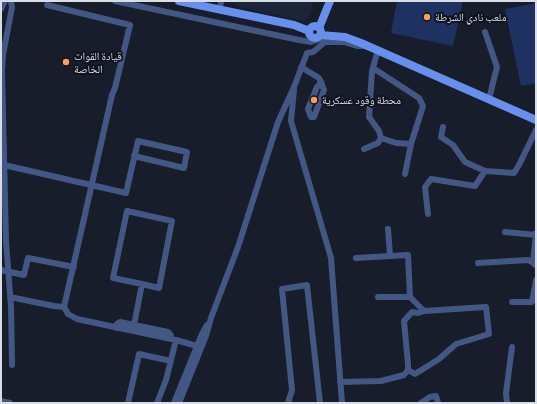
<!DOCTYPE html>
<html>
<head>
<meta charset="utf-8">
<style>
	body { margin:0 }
	#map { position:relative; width:537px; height:404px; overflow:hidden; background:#171d2a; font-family:Commissioner,sans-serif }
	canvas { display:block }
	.frame { position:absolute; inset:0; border:2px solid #d9dde6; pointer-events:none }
</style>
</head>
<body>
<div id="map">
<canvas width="537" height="404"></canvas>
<div class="frame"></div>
</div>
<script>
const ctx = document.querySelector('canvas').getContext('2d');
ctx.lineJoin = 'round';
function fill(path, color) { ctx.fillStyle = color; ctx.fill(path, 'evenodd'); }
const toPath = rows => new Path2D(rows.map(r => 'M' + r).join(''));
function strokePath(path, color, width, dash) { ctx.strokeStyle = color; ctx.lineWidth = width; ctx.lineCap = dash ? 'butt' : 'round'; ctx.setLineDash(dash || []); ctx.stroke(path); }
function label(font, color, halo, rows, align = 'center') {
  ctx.font = font + ' Commissioner,"Noto Naskh Arabic",sans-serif'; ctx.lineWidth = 4; ctx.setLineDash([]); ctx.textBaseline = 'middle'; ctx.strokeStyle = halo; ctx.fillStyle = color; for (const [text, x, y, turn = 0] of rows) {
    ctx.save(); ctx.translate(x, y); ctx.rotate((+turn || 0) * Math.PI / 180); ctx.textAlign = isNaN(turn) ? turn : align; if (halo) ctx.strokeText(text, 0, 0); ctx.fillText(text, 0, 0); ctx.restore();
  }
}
const built = toPath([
	[230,1,314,1,309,18,304,21,238,7]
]);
const green = toPath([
	[397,1,463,1,453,46,391,33],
	[536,3,536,83,521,86,505,9]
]);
const minor = toPath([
	[11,1,12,7,3,55,2,72,6,242,11,306,12,365],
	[115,1,299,40,311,42,320,39],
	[47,5,130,25,115,88,112,95,64,307,68,314,77,319,176,340,197,346],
	[1,9,5,1],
	[220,10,221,1],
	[485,32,497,67,489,99],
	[307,53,313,52,325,42,344,42,357,46,363,46],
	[301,67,319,78,321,82,324,90,314,117,311,117,308,109,317,87,321,82],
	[373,68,419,98,423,106,411,144,396,143,381,138,379,131,369,117,372,71,378,50],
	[294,90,291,121,331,258,342,403],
	[443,127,441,137,453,145,465,162,485,171,514,173,519,165,536,130],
	[364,149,378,143,381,138],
	[4,165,126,193,138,141,187,152,184,168,134,156],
	[405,174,411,144],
	[428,214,425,187,431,179,475,186,485,171],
	[388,229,390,255],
	[505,232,536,235],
	[356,258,408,255,410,297,424,311],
	[478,263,528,260,536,264],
	[535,265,533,263,536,233],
	[1,270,24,275,28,258,74,267],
	[10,297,54,306,64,307],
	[378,297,410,297],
	[512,302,532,302,536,280],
	[134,325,142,284,113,278,127,211,172,221,159,288,142,284],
	[117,328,117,324,120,322,168,332,171,335,170,339],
	[340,382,381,381,404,375,408,370,408,364,404,321,412,312,418,313,424,311,486,307,489,334,456,344,439,359,415,374,408,370],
	[1,401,10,403],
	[128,403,139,354,171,361],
	[157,403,166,380,176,340],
	[174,403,202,334,207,325],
	[179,403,206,336,211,318,238,247,278,122,294,87,307,53],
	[288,403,292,390,282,289,307,285,320,403],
	[421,403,430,397,436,396,438,403],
	[507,403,506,393,512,347]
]);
const major = toPath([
	[179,1,294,25,309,31],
	'309 32a6 6 0 1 1 12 0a6 6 0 1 1-12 0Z',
	[319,28,330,1],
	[320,35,345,37,361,43,536,120]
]);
const markers = [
	[427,17,4,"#fd9d55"],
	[66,62,4,"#fd9d55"],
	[314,100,4,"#fd9d55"]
];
const poiNames = [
	["ملعب نادي الشرطة",435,17],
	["قيادة القوات",74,56],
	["الخاصة",74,69],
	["محطة وقود عسكرية",322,100]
];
fill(built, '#1c2437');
fill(green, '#1e3262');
strokePath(minor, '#435784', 6);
strokePath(major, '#678fee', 8);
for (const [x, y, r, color] of markers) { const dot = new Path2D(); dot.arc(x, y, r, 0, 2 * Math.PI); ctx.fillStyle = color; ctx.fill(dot); strokePath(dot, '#0e1420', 1.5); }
label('11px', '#d9dde6', '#0e1420', poiNames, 'left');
</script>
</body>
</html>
